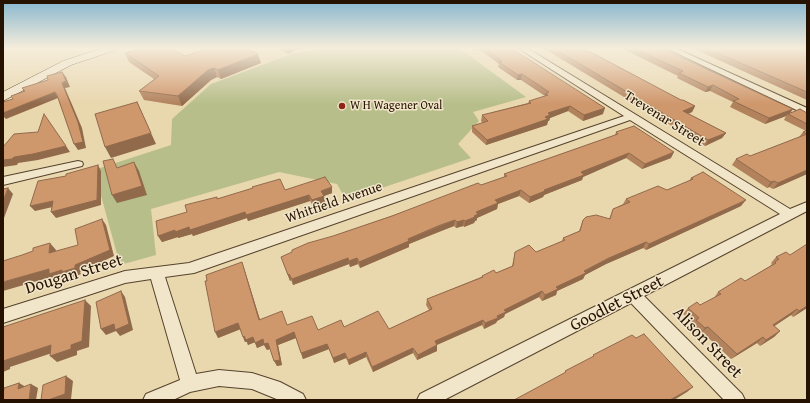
<!DOCTYPE html>
<html>
<head>
<meta charset="utf-8">
<style>
	body { margin:0 }
	#map { position:relative; width:810px; height:403px; overflow:hidden; background:#e9d7ae; font-family:"Gentium Book Plus",serif }
	canvas { display:block }
	.frame { position:absolute; inset:0; border:4px solid #251201; pointer-events:none }
</style>
</head>
<body>
<div id="map">
<canvas width="810" height="403"></canvas>
<div class="frame"></div>
</div>
<script>
const ctx = document.querySelector('canvas').getContext('2d');
ctx.lineJoin = 'round';
function fill(path, color) { ctx.fillStyle = color; ctx.fill(path, 'evenodd'); }
const toPath = rows => new Path2D(rows.map(r => 'M' + r).join(''));
function strokePath(path, color, width, dash) { ctx.strokeStyle = color; ctx.lineWidth = width; ctx.lineCap = dash ? 'butt' : 'round'; ctx.setLineDash(dash || []); ctx.stroke(path); }
function label(font, color, halo, rows, align = 'center') {
  ctx.font = font + ' "Gentium Book Plus",serif'; ctx.lineWidth = 3; ctx.setLineDash([]); ctx.textBaseline = 'middle'; ctx.strokeStyle = halo; ctx.fillStyle = color; for (const [text, x, y, turn = 0] of rows) {
    ctx.save(); ctx.translate(x, y); ctx.rotate((+turn || 0) * Math.PI / 180); ctx.textAlign = isNaN(turn) ? turn : align; if (halo) ctx.strokeText(text, 0, 0); ctx.fillText(text, 0, 0); ctx.restore();
  }
}
const green = toPath([
	[325,48,459,48,526,97,473,112,479,121,458,144,471,158,346,200,337,184,279,172,151,209,156,255,120,265,94,170,171,145,172,119,211,84,294,53]
]);
const minor = toPath([
	[518,48,527,48,790,209,807,202,807,211,644,296,742,394,745,400,724,400,631,303,444,400,417,400,420,394,780,214,630,120,194,273,165,277,196,374,219,370,252,373,280,382,303,394,306,400,279,400,252,389,219,386,190,392,173,400,143,400,146,394,180,380,151,279,125,283,3,323,3,309,125,271,189,263,624,116,518,48],
	[666,48,675,48,807,108,807,115,666,48],
	[78,161,82,162,83,164,82,166,3,185,3,177,78,161]
]);
const secondary = toPath([
	[103,48,117,48,116,50,71,65,3,101,3,92,63,61,103,48]
]);
const wall = toPath([
	[276,48,311,48,298,49,288,54],
	[472,48,511,48,603,114,583,121,568,111,550,118,549,121,548,121,547,125,486,145,472,132,472,126,483,123,481,121,482,115,528,103,529,101,545,96,521,80,517,80,498,67,499,64,480,50,476,51],
	[543,48,583,48,681,100,695,106,692,112,688,114,726,133,722,138,705,146],
	[621,48,661,48,790,113,807,113,807,174,773,189,769,187,767,188,732,165,736,159,750,156,799,137,803,132,806,131,784,120,786,116,765,124,730,107,733,102,710,91,705,92,677,78,678,76],
	[692,48,807,48,807,100],
	[125,53,185,56,261,63,221,79,217,77,211,80,182,106,144,100,139,91,154,79,129,62],
	[616,132,671,158,642,169,626,158,583,177,582,180,544,195,543,197,529,203,519,196,498,204,497,209,477,218,477,220,475,221,474,223,464,227,463,226,456,228,454,226,437,232,409,244,409,247,360,268,358,264,350,267,349,264,293,285,291,280,290,281,281,257,333,236,504,177,504,174,615,135],
	[691,178,741,206,646,250,643,248,606,264,585,275,583,279,557,291,556,295,542,301,539,297,505,314,504,317,497,321,496,323,484,329,482,325,437,345,437,351,417,360,413,353,373,372,366,357,349,365,346,358,334,363,329,349,303,359,296,338,278,345,282,365,277,366,270,349,267,350,264,345,257,348,255,342,248,345,247,342,245,342,240,329,218,338,207,281,244,268,260,320,287,325,318,330,344,327,389,329,429,310,426,305,427,299,481,277,482,276,496,273,512,266,515,252,536,252,562,241,563,238,579,231,583,220,609,219,613,209,623,204,626,199,667,190,689,181],
	[285,190,332,193,324,196,325,202,313,206,310,201,248,221,247,218,193,236,192,234,178,238,178,237,162,242,158,236,187,212,218,199],
	[786,252,807,308,793,317,791,315,774,326,780,331,774,337,760,346,757,343,731,359,702,332,700,334,691,326,693,323,683,314,688,308,700,305,714,298,718,292,745,281,770,266,772,264,771,263,776,257]
]);
const shadedWall = toPath([
	[287,48,311,48,298,49,288,54],
	[477,48,480,48,480,50,476,51],
	[258,54,261,63,221,79,218,70],
	[214,68,217,77,211,80,182,106,178,96,208,70],
	[62,72,66,77,70,87,65,88,82,128,86,148,78,150,74,144,62,83],
	[522,74,521,80,517,80,518,75],
	[713,85,710,91,705,92,708,87],
	[55,92,58,98,6,119,3,116,3,113],
	[137,102,156,144,111,158,105,147],
	[570,106,568,111,550,118,549,121,548,121,547,125,486,145,487,140,545,117,548,113],
	[695,106,692,112,681,117,683,111],
	[605,108,603,114,583,121,584,115],
	[793,109,789,115,788,114,786,116,765,124,769,118],
	[726,133,722,138,705,146,708,140],
	[66,146,70,152,38,160,18,163,17,165,3,167,3,160,14,157],
	[674,152,671,158,642,169,645,164],
	[629,153,626,158,583,177,582,180,544,195,543,197,529,203,530,197,544,190,581,172],
	[134,162,139,171,147,195,117,203,112,195],
	[98,165,101,171,101,205,56,218,51,212],
	[807,170,807,174,773,189,778,183],
	[774,181,769,187,767,188,771,182],
	[332,187,332,193,324,196,325,202,313,206,312,200,321,191],
	[8,188,13,194,4,218,3,218,3,201],
	[521,190,519,196,498,204,497,209,477,218,477,220,475,221,474,223,464,227,465,221,474,216,476,212,495,200],
	[309,195,310,201,248,221,247,218,193,236,192,234,178,238,178,237,162,242,158,236,175,230,189,227,245,212],
	[746,200,741,206,646,250,649,244],
	[53,201,57,206,35,211,30,206],
	[102,219,106,225,114,256,80,272,81,274,68,279,66,277,55,280,51,277,3,291,3,282,49,269,75,265],
	[455,220,454,226,409,244,409,247,360,268,359,262,408,239],
	[464,220,463,226,456,228,457,222],
	[646,242,643,248,606,264,585,275,583,279,557,291,556,295,542,301,545,295,556,287,609,258],
	[50,243,56,250,55,260,49,253],
	[348,258,349,264,293,285,292,279],
	[357,258,358,264,350,267,349,261],
	[242,262,244,268,262,326,259,320],
	[289,274,291,280,290,281,288,275],
	[121,291,125,297,133,330,120,336,116,331,106,335,101,329],
	[542,291,539,297,505,314,504,317,497,321,496,323,484,329,485,323,497,316,504,310],
	[85,300,91,306,89,347,77,351,77,355,57,362,50,356,71,345],
	[807,306,807,308,793,317,799,311],
	[797,309,791,315,767,331,773,325],
	[483,320,482,325,434,346,435,341],
	[238,323,241,329,218,338,215,332],
	[708,327,702,332,700,334,705,328],
	[780,331,774,337,760,346,766,340],
	[294,332,296,338,278,345,282,365,277,366,274,361,276,340],
	[244,336,253,337,255,342,248,345,247,342,245,342,243,337],
	[763,337,757,343,731,359,737,354],
	[263,339,268,343,270,349,267,350,264,345,257,348,255,343],
	[327,344,329,349,303,359,301,353],
	[51,345,58,351,10,367,10,369,3,372,3,361],
	[437,345,437,351,417,360,418,355],
	[413,348,413,353,373,372,372,367],
	[366,352,366,357,349,365,348,360],
	[345,353,346,358,334,363,333,358],
	[66,376,73,381,71,399,68,400,48,400],
	[19,383,26,387,18,389],
	[31,384,38,388,36,400,29,400],
	[693,387,687,392,674,400,670,400]
]);
const building = toPath([
	[142,48,171,48,185,56,208,48,246,48,258,54,218,70,214,68,208,70,178,96,139,91,159,76,125,53,142,48],
	[484,48,511,48,605,108,584,115,570,106,548,113,550,115,545,117,548,119,487,140,472,126,488,121,482,115,531,103,529,101,548,95,545,94,549,92,522,74,518,75,499,62,502,61,484,48],
	[553,48,583,48,681,100,683,100,695,106,683,111,726,133,708,140,553,48],
	[633,48,661,48,793,109,769,118,733,101,739,99,713,85,708,87,679,73,683,71,633,48],
	[706,48,807,48,807,92,706,48],
	[62,72,66,81,62,83,78,122,83,142,74,144,57,95,55,92,3,113,3,102,13,99,11,96,25,91,22,88,48,80,47,76,62,72],
	[137,102,151,133,105,147,95,114,137,102],
	[800,109,807,113,807,124,788,114,800,109],
	[44,114,66,146,33,154,14,157,12,159,3,160,3,147,14,134,38,132,44,114],
	[634,126,674,152,645,164,629,153,581,172,584,175,544,190,545,191,530,197,521,190,495,200,498,203,476,212,478,214,474,216,475,217,465,221,464,220,457,222,455,220,438,226,408,239,409,241,359,262,357,258,349,261,348,258,292,279,289,274,288,275,281,257,292,252,292,250,308,243,333,236,392,216,478,183,481,185,507,176,504,174,618,134,616,132,634,126],
	[807,130,807,170,778,183,774,181,771,182,736,159,747,154,750,156,807,134,803,132,807,130],
	[113,159,117,168,134,162,142,186,112,195,103,161,113,159],
	[98,165,97,200,51,212,53,201,30,206,38,181,66,176,66,174,98,165],
	[703,172,746,200,649,244,646,242,609,258,584,271,586,273,556,287,558,289,545,295,542,291,504,310,506,312,497,316,498,318,485,323,483,320,435,341,437,345,418,355,413,348,372,367,366,352,348,360,345,353,333,358,327,344,301,353,294,332,276,340,280,360,274,361,268,343,264,344,263,339,255,343,253,337,246,340,244,336,243,337,238,323,215,332,205,281,207,281,206,275,242,262,259,320,282,311,287,325,312,316,318,330,341,320,344,327,378,311,389,329,432,309,427,299,483,277,482,276,494,270,496,273,513,266,515,252,529,245,536,252,565,240,563,238,580,231,583,220,586,217,596,215,610,219,613,209,630,202,626,199,658,186,667,190,693,179,691,178,703,172],
	[325,177,332,187,321,191,324,196,312,200,309,195,246,215,245,212,190,230,189,227,175,232,175,230,158,236,156,221,187,212,185,205,217,197,217,199,253,188,252,187,280,179,285,190,325,177],
	[8,188,3,201,3,189,8,188],
	[102,219,110,250,75,265,75,268,62,272,62,270,49,274,49,269,3,282,3,261,22,255,33,251,33,248,50,243,49,253,78,245,75,229,102,219],
	[807,244,807,306,799,311,797,309,773,325,780,331,766,340,763,337,737,354,708,327,705,328,696,320,699,318,688,308,697,302,700,305,721,294,718,292,741,278,745,281,776,263,775,262,779,259,776,257,786,252,790,255,807,244],
	[121,291,129,324,115,330,114,324,101,329,96,302,121,291],
	[85,300,82,341,71,345,71,349,50,356,51,345,3,361,3,327,85,300],
	[644,334,693,387,670,400,514,400,566,372,565,371,594,356,593,355,632,335,636,338,644,334],
	[66,376,65,394,48,400,41,400,43,385,66,376],
	[19,383,18,389,31,384,29,400,3,400,3,394,4,388,19,383]
]);
const markers = [
	[342,106,4,"#8f2418"]
];
const farPoinames = [
	["W H Wagener Oval",350,106]
];
const streetNames = [
	["Trevenar Street",664,119,32],
	["Whitfield Avenue",334,203,-19]
];
const nearStreetnames = [
	["Dougan Street",74,275,-17],
	["Goodlet Street",617,304,-27],
	["Alison Street",707,343,46]
];
fill(green, '#b7be8a');
strokePath(minor, '#56432c', 2);
strokePath(secondary, '#251201', 1);
fill(minor, '#f1e5ca');
fill(secondary, '#f1e5ca');
fill(wall, '#b2825d');
fill(shadedWall, '#916a4c');
fill(building, '#cf976c');
strokePath(building, '#916a4c', 1);
const sky = ctx.createLinearGradient(0, 0, 0, 104);
sky.addColorStop(0, '#87b6cf');
sky.addColorStop(0.46, '#f5eddb');
sky.addColorStop(1, '#f5eddb00');
ctx.fillStyle = sky;
ctx.fillRect(0, 0, 810, 104);
for (const [x, y, r, color] of markers) { const dot = new Path2D(); dot.arc(x, y, r, 0, 2 * Math.PI); ctx.fillStyle = color; ctx.fill(dot); strokePath(dot, '#f1e5ca', 1.5); }
label('12px', '#251201', '#f1e5ca', farPoinames, 'left');
label('14px', '#251201', '#f1e5ca', streetNames);
label('17px', '#251201', '#f1e5ca', nearStreetnames);
</script>
</body>
</html>
